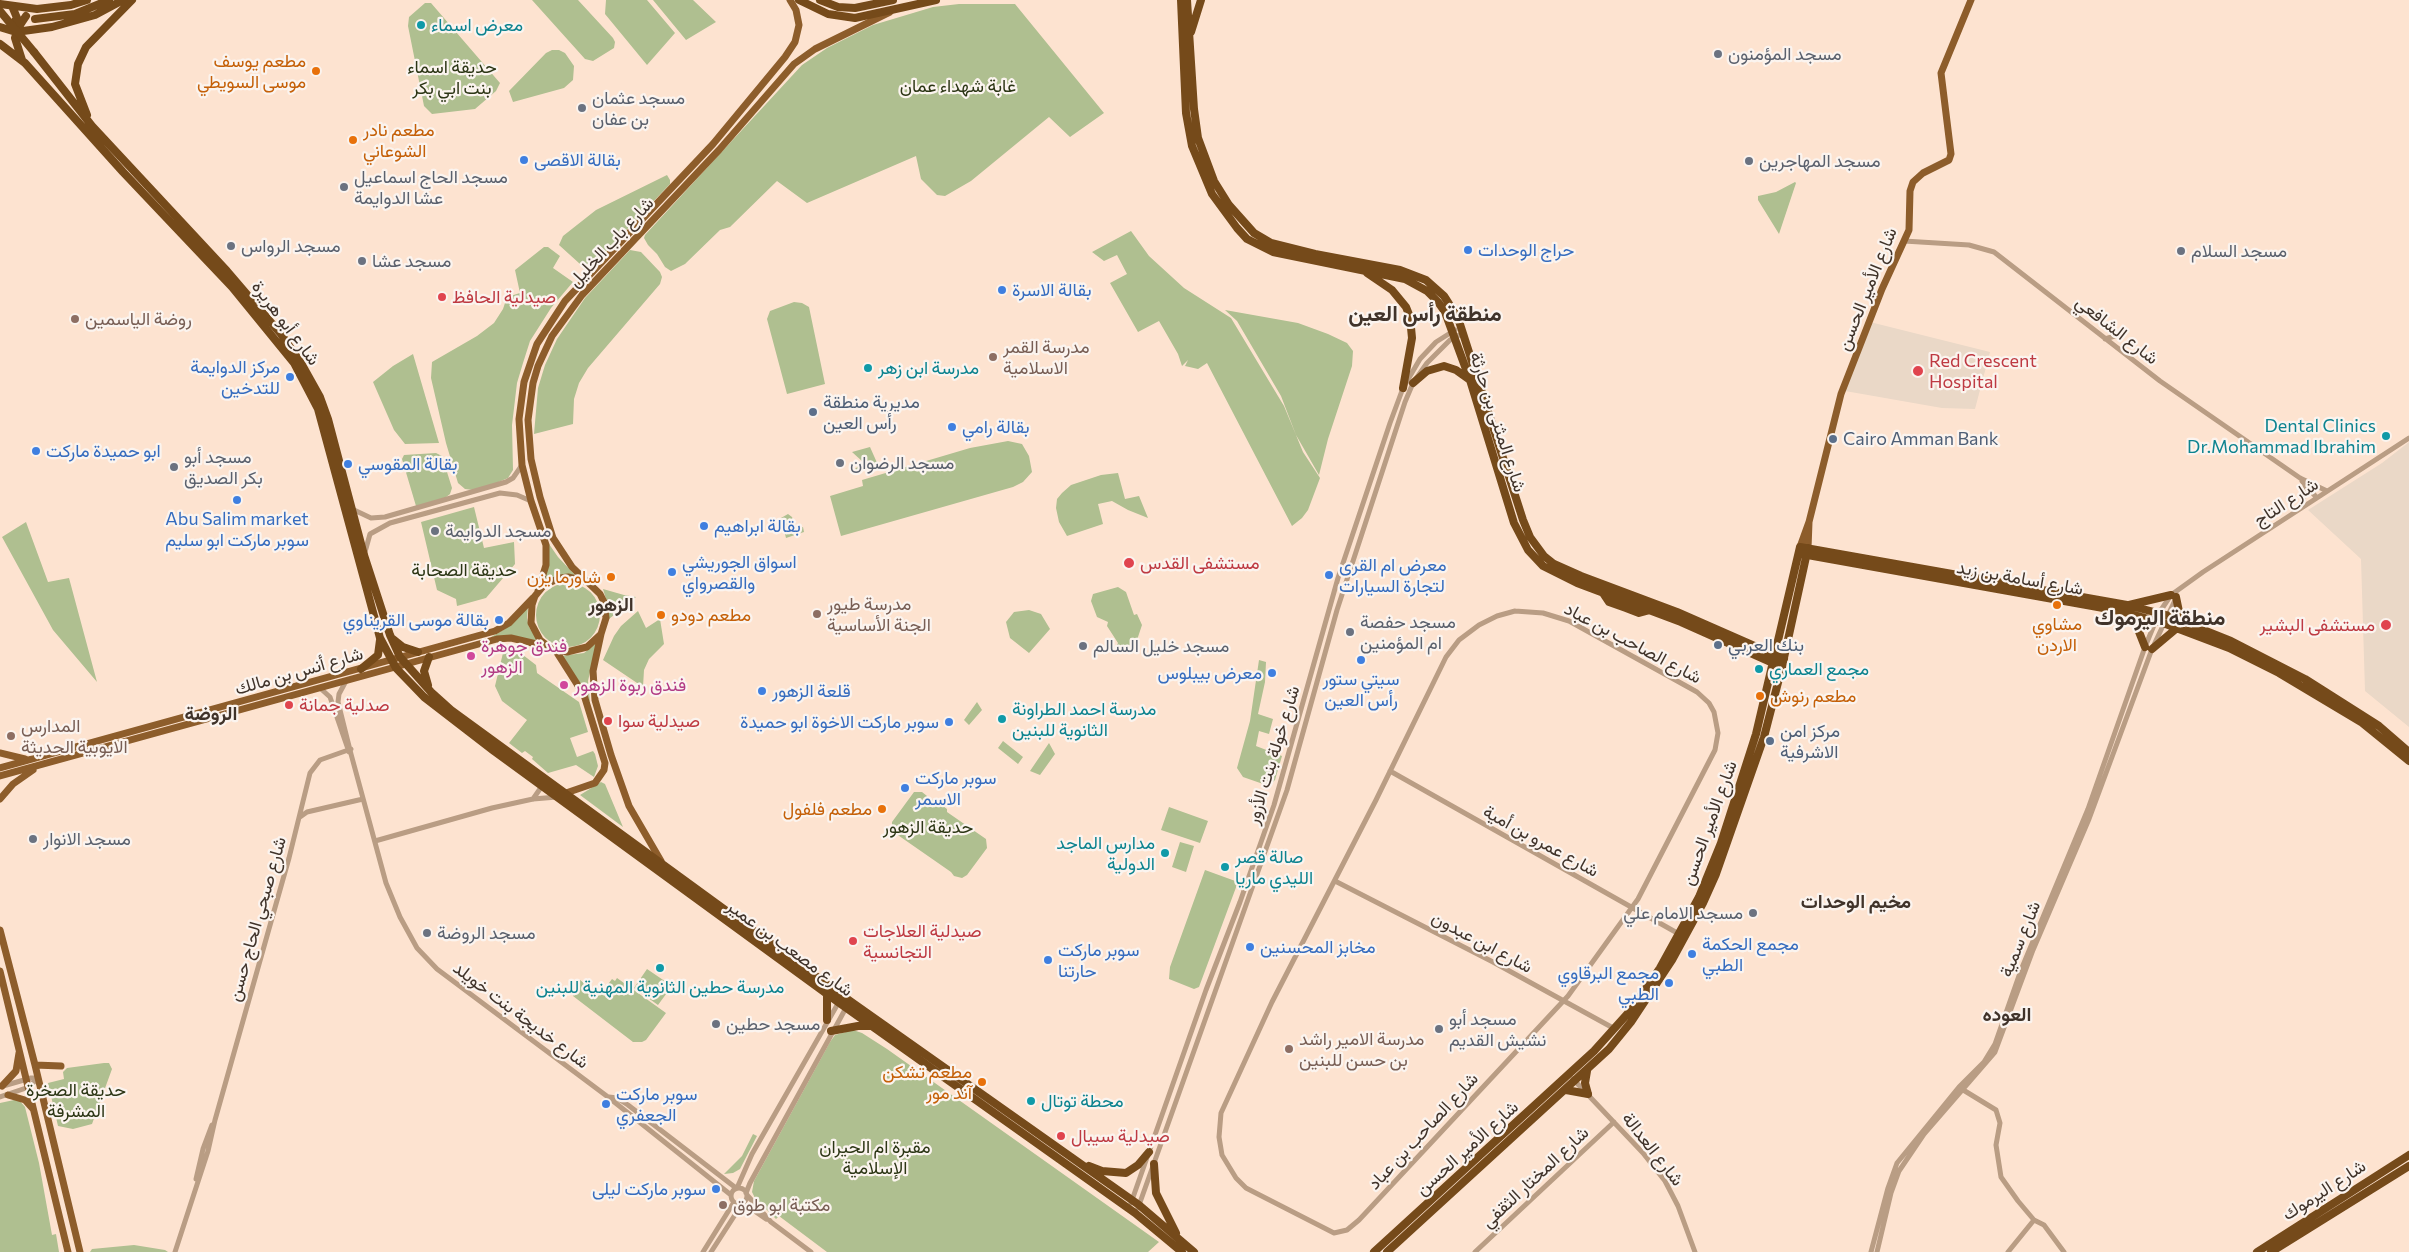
<!DOCTYPE html>
<html>
<head>
<meta charset="utf-8">
<style>
	body { margin:0 }
	canvas { display:block; background:#fde3d0 }
</style>
</head>
<body>
<canvas width="2409" height="1252"></canvas>
<script>
const ctx = document.querySelector('canvas').getContext('2d');
ctx.lineJoin = 'round';
function fill(path, color) { ctx.fillStyle = color; ctx.fill(path, 'evenodd'); }
const toPath = rows => new Path2D(rows.map(r => 'M' + r).join(''));
function strokePath(path, color, width, dash) { ctx.strokeStyle = color; ctx.lineWidth = width; ctx.lineCap = dash ? 'butt' : 'round'; ctx.setLineDash(dash || []); ctx.stroke(path); }
function label(font, color, halo, rows, align = 'center') {
  ctx.font = font + ' Commissioner,Vazirmatn,sans-serif'; ctx.lineWidth = 4.5; ctx.setLineDash([]); ctx.textBaseline = 'middle'; ctx.strokeStyle = halo; ctx.fillStyle = color; for (const [text, x, y, turn = 0] of rows) {
    ctx.save(); ctx.translate(x, y); ctx.rotate((+turn || 0) * Math.PI / 180); ctx.textAlign = isNaN(turn) ? turn : align; if (halo) ctx.strokeText(text, 0, 0); ctx.fillText(text, 0, 0); ctx.restore();
  }
}
const medical = toPath([
	[1870,322,1990,352,1975,409,1942,408,1845,391],
	[2409,442,2409,727,2365,691,2361,559,2308,510,2382,463]
]);
const green = toPath([
	[532,0,578,0,613,38,615,42,614,48,593,61,585,59],
	[606,0,647,0,675,33,647,65,605,14],
	[653,0,693,0,716,22,686,40],
	[425,3,431,3,500,83,496,91,475,109,432,114,424,106,408,26,409,17],
	[959,4,1015,4,1104,113,1070,137,1049,117,971,181,945,196,937,195,921,179,916,156,807,203,777,181,730,227,720,230,685,264,671,271,665,267,657,254,648,245,644,238,645,235,802,65,827,48,873,25,933,7],
	[552,50,559,50,565,53,574,66,573,80,564,88,513,102,509,91,546,53],
	[667,175,670,180,670,184,594,264,580,264,559,245,563,236,596,210],
	[1795,182,1796,183,1779,234,1758,200,1758,196,1776,192],
	[1131,231,1149,256,1184,288,1231,318,1284,406,1303,452,1320,478,1308,510,1302,518,1292,526,1207,363,1198,369,1185,366,1188,360,1182,366,1178,354,1159,321,1138,332,1110,283,1127,274,1117,255,1104,261,1092,252],
	[544,247,548,247,560,256,553,268,573,282,551,308,530,341,523,363,517,383,512,425,513,470,508,478,494,484,473,490,465,489,458,483,446,443,431,378,432,362,477,336,494,323,503,309,507,297,520,293,515,270],
	[630,250,641,252,660,272,662,277,660,284,588,368,579,383,574,399,573,424,534,434,538,388,545,365,557,339,585,298],
	[794,302,802,303,809,307,825,384,787,394,767,319,770,311],
	[1225,310,1298,323,1328,334,1347,343,1353,351,1352,366,1328,439,1319,475,1296,435,1281,396,1237,321],
	[413,354,439,443,405,444,394,430,373,382,393,366],
	[1008,441,1022,444,1029,456,1032,472,1023,482,1013,487,841,536,830,496,863,486,862,480,970,448],
	[870,447,878,465,856,471,855,469,863,462,852,452],
	[436,453,442,456,452,488,450,494,445,498,416,506,402,459,404,455],
	[1118,473,1125,499,1139,496,1148,518,1128,510,1112,501,1098,504,1103,524,1067,536,1059,522,1056,508,1057,499,1062,493,1071,485,1101,475],
	[474,507,484,548,514,542,515,564,486,598,457,606,456,599,437,590,421,522],
	[788,514,792,517,794,522,790,524,792,530,803,527,804,532,786,538,781,518],
	[26,522,48,582,69,578,97,682,53,630,2,537],
	[549,544,558,557,575,575,567,575,542,583,549,566],
	'536 615a32 32 0 1 1 64 0a32 32 0 1 1-64 0Z',
	[1118,587,1126,592,1134,615,1137,614,1142,625,1137,640,1124,649,1116,647,1118,643,1107,626,1108,622,1097,617,1091,601,1093,594],
	[603,589,624,595,636,597,609,619,609,609],
	[528,607,527,618,529,627,539,642,491,637,505,629],
	[1029,610,1041,614,1050,629,1029,653,1010,638,1006,622,1014,612],
	[638,611,646,628,660,619,664,644,649,659,644,670,643,687,603,660,614,636,621,626],
	[597,642,588,681,590,702,581,684,561,656,584,653],
	[510,645,536,665,537,673,579,702,588,732,570,738,577,757,593,751,595,754,598,766,594,777,576,765,548,773,532,759,533,757,525,751,522,753,509,743,527,720,502,701,495,686,503,653],
	[1259,660,1266,662,1265,682,1258,714,1273,719,1269,734,1259,731,1256,746,1282,756,1275,780,1271,784,1266,785,1243,777,1237,768,1250,721],
	[977,702,982,710,969,725,964,720],
	[1003,741,1023,757,1018,764,998,748],
	[1049,743,1055,754,1040,775,1030,771],
	[601,782,605,784,623,827,580,795],
	[914,792,922,792,927,796,925,801,931,802,933,799,947,809,947,812,986,839,987,848,967,875,962,878,954,876,951,872,892,831,892,822],
	[1169,807,1208,821,1200,843,1161,830],
	[1180,842,1194,846,1186,872,1172,867],
	[1205,870,1238,882,1199,987,1194,989,1169,979,1170,967],
	[647,969,672,986,658,1005,634,988],
	[617,978,666,1013,646,1040,642,1042,633,1042,573,996,572,991,580,980,600,995,612,979,615,981],
	[853,1030,862,1033,887,1049,1159,1242,1148,1252,827,1252,779,1216,776,1219,755,1198,752,1192,754,1181,830,1042,835,1035],
	[104,1063,109,1063,112,1069,92,1124,73,1129,58,1126,48,1083,64,1079,63,1072,67,1068],
	[14,1100,19,1100,25,1107,39,1163,52,1235,56,1234,59,1252,0,1252,0,1103],
	[753,1134,757,1136,740,1169,733,1173,724,1174,742,1156],
	[134,1245,165,1250,168,1252,90,1252,92,1249]
]);
const minor = toPath([
	[1904,241,1969,245,1994,252,2160,381,2300,478,2327,491],
	[2105,339,2118,335],
	[2302,481,2317,498],
	[2302,506,2305,485],
	[352,509,371,518,385,517,506,482,513,478,522,465],
	[365,552,370,534,390,523,500,493,517,495,531,501],
	[1515,611,1543,613,1569,621,1697,692,1709,703,1714,712,1718,733,1715,750,1638,899,1568,996,1359,1220,1347,1230,1334,1233,1246,1188,1236,1178,1222,1155,1219,1137,1221,1113,1272,1002,1376,800,1446,657,1459,640,1479,625,1497,616,1515,611],
	[346,681,339,694,338,702,351,754,386,883,400,917,417,948,437,969,608,1097,731,1195],
	[320,688,330,697,349,752],
	[1390,771,1679,934],
	[533,799,542,786],
	[300,817,307,812,363,799],
	[375,841,492,808,533,799,557,797],
	[1335,881,1493,962,1615,1029],
	[1573,1079,1643,1153,1665,1181,1678,1206,1695,1252],
	[3,1086,31,1078,38,1078],
	[1960,1088,1996,1110,2000,1123,1996,1145,2001,1177,2018,1201,2034,1220,2044,1225,2064,1252],
	[0,1097,29,1087,38,1078],
	[609,1097,617,1098,628,1105,736,1188],
	[196,1179,203,1149,212,1125],
	[737,1188,752,1154,840,1000],
	'731 1196a8 8 0 1 1 16 0a8 8 0 1 1-16 0Z',
	[746,1193,750,1183,847,1006],
	[747,1195,771,1222,811,1252],
	[743,1203,766,1219],
	[1131,1203,1206,990,1240,902,1274,805,1338,578,1390,423,1403,388,1420,359,1436,342,1455,330],
	[1138,1208,1287,790,1337,610,1405,402,1413,383,1427,363,1450,340,1463,333],
	[175,1252,208,1151,215,1120,289,858,310,773,320,760,351,749],
	[703,1252,734,1202],
	[711,1252,742,1204],
	[1475,1252,1614,1122],
	[1871,1252,1888,1188,1897,1163,1959,1087,1984,1062,1995,1044,2021,970,2088,809,2145,647,2159,613,2171,595,2203,572,2409,438],
	[1877,1252,1891,1193,1899,1171,1924,1134,1995,1052,2033,950,2089,819,2152,649,2176,598],
	[2008,1252,2034,1220]
]);
const major = toPath([
	[1800,547,1809,522,1841,394,1882,289,1909,230,1910,191,1913,182,1923,173,1949,160,1951,154,1941,73,1971,0],
	[1808,548,1809,522],
	[585,581,568,577,560,578,544,585,535,596,532,605,531,623,540,640,552,649,567,652,587,647,601,634,606,618,604,602,600,594,572,567,553,538,540,497,531,459,528,420,533,383,538,366,552,336,582,295,719,150,794,64,815,49,890,12],
	[538,591,546,565,546,545,531,501,522,465,519,419,524,382,537,344,565,301,713,144,785,57,795,42,799,25,796,10,790,0],
	[601,634,593,671,595,700,611,755,629,806,661,861],
	[556,651,584,695,605,763,604,770,595,783,566,793],
	[0,753,25,759],
	[0,768,495,631,509,623,533,598],
	[0,776,497,639,511,638,545,646],
	[0,799,13,784,33,770],
	[0,930,35,1065,80,1252],
	[0,971,68,1252],
	[35,1065,61,1066],
	[2,1086,16,1071,19,1053],
	[8,1095,25,1100,33,1109]
]);
const highway = toPath([
	[799,0,828,14,855,18,936,0],
	[820,0,838,7,855,8,893,0],
	[1181,0,1186,113,1192,146,1212,194,1237,228,1247,239,1273,252,1405,279,1427,291,1438,302,1445,312,1470,380,1514,523,1528,550,1543,566,1577,583,1681,622,1782,667],
	[1187,0,1194,109,1198,138,1214,181,1229,205,1254,233,1271,243,1315,254,1400,270,1426,280,1444,296,1458,318,1523,520,1530,537,1544,556,1554,564,1581,576,1677,612,1784,659],
	[0,4,37,9,71,5,87,0],
	[35,19,75,14,109,0],
	[0,27,16,32,52,27,95,15,123,0],
	[11,27,17,18,12,6],
	[1191,32,1201,0],
	[0,44,25,63,123,172,232,287,294,363,318,409,380,638,396,668,424,697,494,751,838,1002,1135,1213,1182,1252],
	[34,52,92,126,227,271,281,334,301,363,320,397,328,419,364,555,390,635,400,657,431,692,451,710,850,1001,1139,1205,1194,1252],
	[22,60,15,38,18,28,26,16],
	[87,115,75,84,78,64,86,47,132,0],
	[1367,273,1392,290,1406,307,1410,317,1412,338,1403,388],
	[1413,383,1427,371,1444,366,1456,370,1470,380],
	[1802,554,2120,611,2163,623,2229,648,2279,673,2361,722,2409,761],
	[1603,593,1609,602,1626,608,1639,613,1650,610],
	[2176,597,2181,621],
	[2129,605,2171,595],
	[2132,614,2145,647],
	[393,639,403,647,418,652],
	[2152,649,2177,628],
	[361,669,378,655,380,640],
	[428,685,424,671,429,657],
	[827,994,827,1020],
	[831,1031,858,1026,871,1026],
	[1587,1071,1585,1083,1588,1094],
	[1566,1090,1588,1094],
	[1154,1164,1156,1193,1176,1233],
	[1089,1166,1102,1171,1126,1173,1138,1165,1149,1152],
	[1374,1252,1594,1051,1630,1011,1660,968,1699,897,1721,843,1756,734,1800,547,2127,605,2166,615,2231,641,2305,679,2379,726,2409,752],
	[1387,1252,1609,1049,1631,1022,1672,960,1703,903,1716,874,1764,737,1782,667,1808,548],
	[2257,1252,2409,1155],
	[2271,1252,2409,1166]
]);
const highwayBridge = toPath([
	[0,11,34,52]
]);
const markers = [
	[421,25,5,"#0f9aa8"],
	[1718,54,5,"#6b7280"],
	[316,71,5,"#e8710a"],
	[582,108,5,"#6b7280"],
	[353,140,5,"#e8710a"],
	[524,160,5,"#3f7fe0"],
	[1749,161,5,"#6b7280"],
	[344,187,5,"#6b7280"],
	[231,246,5,"#6b7280"],
	[1468,250,5,"#3f7fe0"],
	[2181,251,5,"#6b7280"],
	[362,261,5,"#6b7280"],
	[1002,290,5,"#3f7fe0"],
	[442,297,5,"#e0444e"],
	[75,319,5,"#8d6e63"],
	[993,357,5,"#8d6e63"],
	[868,368,5,"#0f9aa8"],
	[1918,371,6,"#e0444e"],
	[290,377,5,"#3f7fe0"],
	[813,412,5,"#5c6f8a"],
	[952,427,5,"#3f7fe0"],
	[2386,436,5,"#0f9aa8"],
	[1833,439,5,"#5c6f8a"],
	[36,451,5,"#3f7fe0"],
	[840,463,5,"#6b7280"],
	[348,464,5,"#3f7fe0"],
	[174,467,5,"#6b7280"],
	[237,500,5,"#3f7fe0"],
	[704,526,5,"#3f7fe0"],
	[435,531,5,"#6b7280"],
	[1129,563,6,"#e0444e"],
	[672,572,5,"#3f7fe0"],
	[1329,575,5,"#3f7fe0"],
	[611,577,5,"#e8710a"],
	[2057,605,5,"#e8710a"],
	[817,614,5,"#8d6e63"],
	[661,615,5,"#e8710a"],
	[499,620,5,"#3f7fe0"],
	[2386,625,6,"#e0444e"],
	[1350,632,5,"#6b7280"],
	[1718,645,5,"#5c6f8a"],
	[1083,646,5,"#6b7280"],
	[471,656,5,"#d1479c"],
	[1361,660,5,"#3f7fe0"],
	[1759,669,5,"#0f9aa8"],
	[1272,673,5,"#3f7fe0"],
	[564,685,5,"#d1479c"],
	[762,691,5,"#3f7fe0"],
	[1760,696,5,"#e8710a"],
	[289,705,5,"#e0444e"],
	[1002,719,5,"#0f9aa8"],
	[608,721,5,"#e0444e"],
	[949,722,5,"#3f7fe0"],
	[11,736,5,"#8d6e63"],
	[1770,741,5,"#5c6f8a"],
	[905,788,5,"#3f7fe0"],
	[882,809,5,"#e8710a"],
	[33,839,5,"#6b7280"],
	[1165,853,5,"#0f9aa8"],
	[1225,867,5,"#0f9aa8"],
	[1753,913,5,"#6b7280"],
	[427,933,5,"#6b7280"],
	[853,941,5,"#e0444e"],
	[1250,947,5,"#3f7fe0"],
	[1692,954,5,"#3f7fe0"],
	[1048,960,5,"#3f7fe0"],
	[660,968,5,"#0f9aa8"],
	[1669,983,5,"#3f7fe0"],
	[716,1024,5,"#6b7280"],
	[1439,1029,5,"#6b7280"],
	[1289,1049,5,"#8d6e63"],
	[982,1082,5,"#e8710a"],
	[1031,1101,5,"#0f9aa8"],
	[606,1104,5,"#3f7fe0"],
	[1061,1136,5,"#e0444e"],
	[716,1189,5,"#3f7fe0"],
	[723,1205,5,"#8d6e63"]
];
const cultureNames = [
	["معرض اسماء",431,25],
	["مدرسة ابن زهر",878,368],
	["Dental Clinics",2376,426,"right"],
	["Dr.Mohammad Ibrahim",2376,447,"right"],
	["مجمع العماري",1769,669],
	["مدرسة احمد الطراونة",1012,709],
	["الثانوية للبنين",1012,730],
	["مدارس الماجد",1155,843,"right"],
	["الدولية",1155,864,"right"],
	["صالة قصر",1235,857],
	["الليدي ماريا",1235,878],
	["مدرسة حطين الثانوية المهنية للبنين",660,987,"center"],
	["محطة توتال",1041,1101]
];
const worshipNames = [
	["مسجد المؤمنون",1728,54],
	["مسجد عثمان",592,98],
	["بن عفان",592,119],
	["مسجد المهاجرين",1759,161],
	["مسجد الحاج اسماعيل",354,177],
	["عشا الدوايمة",354,198],
	["مسجد الرواس",241,246],
	["مسجد السلام",2191,251],
	["مسجد عشا",372,261],
	["مسجد أبو",184,457],
	["بكر الصديق",184,478],
	["مسجد الرضوان",850,463],
	["مسجد الدوايمة",445,531],
	["مسجد حفصة",1360,622],
	["ام المؤمنين",1360,643],
	["مسجد خليل السالم",1093,646],
	["مسجد الانوار",43,839],
	["مسجد الامام علي",1743,913,"right"],
	["مسجد الروضة",437,933],
	["مسجد أبو",1449,1019],
	["نشيش القديم",1449,1040],
	["مسجد حطين",726,1024]
];
const foodNames = [
	["مطعم يوسف",306,61],
	["موسى السويطي",306,82],
	["مطعم نادر",363,130,"left"],
	["الشوعاني",363,151,"left"],
	["شاورما يزن",601,577],
	["مطعم دودو",671,615,"left"],
	["مشاوي",2057,624,"center"],
	["الاردن",2057,645,"center"],
	["مطعم رنوش",1770,696,"left"],
	["مطعم فلفول",872,809],
	["مطعم تشكن",972,1072],
	["آند مور",972,1093]
];
const parkNames = [
	["حديقة اسماء",452,67],
	["بنت ابي بكر",452,88],
	["غابة شهداء عمان",958,86],
	["حديقة الصحابة",464,570],
	["حديقة الزهور",928,827],
	["حديقة الصخرة",76,1090],
	["المشرفة",76,1111],
	["مقبرة ام الحيران",875,1147],
	["الإسلامية",875,1168]
];
const shopNames = [
	["بقالة الاقصى",534,160],
	["حراج الوحدات",1478,250],
	["بقالة الاسرة",1012,290],
	["مركز الدوايمة",280,367,"right"],
	["للتدخين",280,388,"right"],
	["بقالة رامي",962,427],
	["ابو حميدة ماركت",46,451],
	["بقالة المقوسي",358,464],
	["Abu Salim market",237,519,"center"],
	["سوبر ماركت ابو سليم",237,540,"center"],
	["بقالة ابراهيم",714,526],
	["اسواق الجوريشي",682,562],
	["والقصرواي",682,583],
	["معرض ام القرى",1339,565],
	["لتجارة السيارات",1339,586],
	["بقالة موسى القريناوي",489,620,"right"],
	["معرض بيبلوس",1262,673,"right"],
	["سيتي ستور",1361,679,"center"],
	["رأس العين",1361,700,"center"],
	["قلعة الزهور",772,691],
	["سوبر ماركت الاخوة ابو حميدة",939,722,"right"],
	["سوبر ماركت",915,778],
	["الاسمر",915,799],
	["مجمع الحكمة",1702,944],
	["الطبي",1702,965],
	["مخابز المحسنين",1260,947],
	["سوبر ماركت",1058,950],
	["حارتنا",1058,971],
	["مجمع البرقاوي",1659,973,"right"],
	["الطبي",1659,994,"right"],
	["سوبر ماركت",616,1094],
	["الجعفري",616,1115],
	["سوبر ماركت ليلى",706,1189,"right"]
];
const streetNames = [
	["شارع باب الخليل",611,242,-47],
	["شارع الأمير الحسن",1867,289,-68],
	["شارع أبو هريرة",286,323,53],
	["شارع الشافعي",2117,330,38],
	["شارع المثنى بن حارثة",1498,422,72],
	["شارع التاج",2286,502,-33],
	["شارع أسامة بن زيد",2020,578,10],
	["شارع الصاحب بن عباد",1633,643,28],
	["شارع أنس بن مالك",299,671,-16],
	["شارع خولة بنت الأزور",1273,755,-73],
	["شارع الأمير الحسن",1709,823,-70],
	["شارع عمرو بن أمية",1541,841,29],
	["شارع صبحي الحاج حسن",257,919,-74],
	["شارع سمية",2020,939,-68],
	["شارع ابن عبدون",1482,942,28],
	["شارع مصعب بن عمير",790,948,36],
	["شارع خديجة بنت خويلد",521,1015,37],
	["شارع الصاحب بن عباد",1423,1131,-47],
	["شارع الأمير الحسن",1467,1148,-42],
	["شارع العدالة",1653,1149,52],
	["شارع المختار الثقفي",1535,1177,-43],
	["شارع اليرموك",2324,1190,-33]
];
const healthNames = [
	["صيدلية الحافظ",452,297],
	["Red Crescent",1929,361],
	["Hospital",1929,382],
	["مستشفى القدس",1140,563],
	["مستشفى البشير",2375,625,"right"],
	["صدلية جمانة",299,705],
	["صيدلية سوا",618,721],
	["صيدلية العلاجات",863,931],
	["التجانسية",863,952],
	["صيدلية سيبال",1071,1136]
];
const educationNames = [
	["روضة الياسمين",85,319],
	["مدرسة القمر",1003,347],
	["الاسلامية",1003,368],
	["مدرسة طيور",827,604],
	["الجنة الأساسية",827,625],
	["المدارس",21,726],
	["الايوبية الحديثة",21,747],
	["مدرسة الامير راشد",1299,1039],
	["بن حسن للبنين",1299,1060],
	["مكتبة ابو طوق",733,1205]
];
const serviceNames = [
	["مديرية منطقة",823,402],
	["رأس العين",823,423],
	["Cairo Amman Bank",1843,439],
	["بنك العربي",1728,645],
	["مركز امن",1780,731],
	["الاشرفية",1780,752]
];
const hotelNames = [
	["فندق جوهرة",481,646],
	["الزهور",481,667],
	["فندق ربوة الزهور",574,685]
];
const neighbourhoodNames = [
	["الزهور",611,605],
	["الروضة",211,714],
	["مخيم الوحدات",1856,902],
	["العوده",2007,1015]
];
const districtNames = [
	["منطقة رأس العين",1425,314],
	["منطقة اليرموك",2160,618]
];
fill(medical, '#ead8c7');
fill(green, '#afbf90');
strokePath(minor, '#b99d84', 5);
strokePath(major, '#8d5d2b', 7);
strokePath(highway, '#754a1a', 8);
strokePath(highwayBridge, '#754a1a', 8);
for (const [x, y, r, color] of markers) { const dot = new Path2D(); dot.arc(x, y, r, 0, 2 * Math.PI); ctx.fillStyle = color; ctx.fill(dot); strokePath(dot, '#fbf4ef', 2); }
label('18px', '#0d838f', '#fbf4ef', cultureNames, 'left');
label('18px', '#5b616d', '#fbf4ef', worshipNames, 'left');
label('18px', '#c56008', '#fbf4ef', foodNames, 'right');
label('18px', '#2c3615', '#fbf4ef', parkNames);
label('18px', '#366cbe', '#fbf4ef', shopNames, 'left');
label('18px', '#40332a', '#fbf4ef', streetNames);
label('18px', '#be3a42', '#fbf4ef', healthNames, 'left');
label('18px', '#785e54', '#fbf4ef', educationNames, 'left');
label('18px', '#4e5e75', '#fbf4ef', serviceNames, 'left');
label('18px', '#b23c85', '#fbf4ef', hotelNames, 'left');
label('bold 19px', '#40332a', '#fbf4ef', neighbourhoodNames);
label('bold 22px', '#40332a', '#fbf4ef', districtNames);
</script>
</body>
</html>
